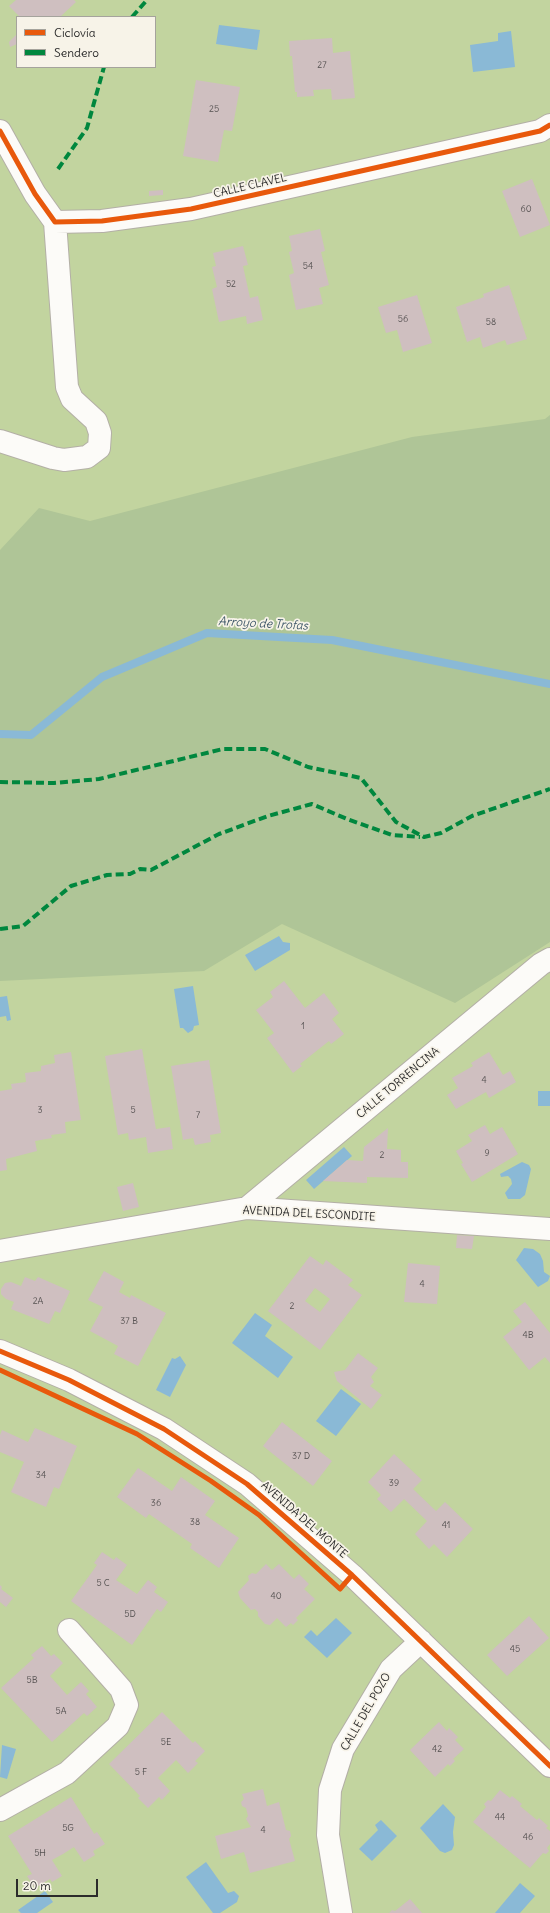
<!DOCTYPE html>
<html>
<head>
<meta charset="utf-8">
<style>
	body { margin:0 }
	#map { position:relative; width:550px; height:1913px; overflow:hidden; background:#e8e2d3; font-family:Delius,sans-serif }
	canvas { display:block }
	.legend { position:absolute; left:16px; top:16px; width:140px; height:52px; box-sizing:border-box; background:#f7f3e8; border:1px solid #a5a39c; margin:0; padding:5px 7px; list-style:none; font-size:12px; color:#2b2b2b }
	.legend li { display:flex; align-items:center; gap:8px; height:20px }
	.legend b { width:20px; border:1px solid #a5a39c }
	.scale { position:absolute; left:16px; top:1879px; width:82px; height:18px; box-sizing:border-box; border:2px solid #2b2b2b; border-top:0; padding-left:5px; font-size:12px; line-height:14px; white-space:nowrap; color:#2b2b2b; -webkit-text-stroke:3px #f7f3e8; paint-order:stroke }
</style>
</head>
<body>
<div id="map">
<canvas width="550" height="1913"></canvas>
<ul class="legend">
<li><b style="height:5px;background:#e8590c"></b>Ciclovía</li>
<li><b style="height:5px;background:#00873e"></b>Sendero</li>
</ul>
<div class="scale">20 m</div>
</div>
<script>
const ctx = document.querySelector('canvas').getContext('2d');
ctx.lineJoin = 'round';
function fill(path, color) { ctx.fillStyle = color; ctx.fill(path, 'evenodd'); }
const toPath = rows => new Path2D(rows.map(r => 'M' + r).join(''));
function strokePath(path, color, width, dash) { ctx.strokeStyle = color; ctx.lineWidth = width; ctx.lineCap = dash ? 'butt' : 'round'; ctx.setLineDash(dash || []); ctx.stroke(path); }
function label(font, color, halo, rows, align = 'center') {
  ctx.font = font + ' Delius,sans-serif'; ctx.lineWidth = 3.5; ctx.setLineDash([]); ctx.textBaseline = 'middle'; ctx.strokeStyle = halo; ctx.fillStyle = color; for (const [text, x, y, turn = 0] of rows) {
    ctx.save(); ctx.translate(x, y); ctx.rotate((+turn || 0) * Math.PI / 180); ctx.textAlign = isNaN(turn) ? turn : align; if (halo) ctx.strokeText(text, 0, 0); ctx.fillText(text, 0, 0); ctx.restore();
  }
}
const green = toPath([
	[0,0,550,0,550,1913,0,1913],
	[17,17,155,17,155,67,17,67]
]);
const forest = toPath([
	[550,415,550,942,455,1003,282,924,204,971,0,981,0,550,39,508,90,521,412,437,545,419]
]);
const water = toPath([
	[219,25,260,30,257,50,216,44],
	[511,31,515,67,473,72,470,45,498,41,498,33],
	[279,936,283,942,290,943,290,950,255,971,245,955],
	[193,986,199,1025,194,1026,193,1030,188,1033,183,1028,180,1028,174,989],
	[7,996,11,1020,7,1021,6,1016,0,1017,0,997],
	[538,1091,550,1091,550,1106,538,1106],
	[344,1147,352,1156,314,1189,306,1180],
	[522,1162,529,1165,531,1169,525,1195,520,1199,508,1199,505,1193,512,1184,511,1179,508,1176,501,1177,500,1174],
	[524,1248,533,1249,540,1254,543,1261,544,1272,550,1276,548,1281,538,1287,516,1260],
	[255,1313,272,1325,265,1336,293,1357,278,1378,232,1343],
	[180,1356,186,1365,170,1397,156,1390,172,1358,175,1359],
	[341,1389,361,1404,336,1436,316,1421],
	[336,1618,352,1633,327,1658,304,1637,311,1630,317,1636],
	[2,1745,16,1749,7,1779,0,1777],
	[443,1804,455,1817,453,1832,454,1845,452,1850,445,1853,440,1851,420,1828],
	[381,1820,397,1836,372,1861,359,1849,378,1830,375,1825],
	[206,1862,228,1893,234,1891,239,1896,237,1902,220,1913,213,1913,186,1877],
	[520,1883,535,1896,520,1913,495,1913],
	[45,1891,53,1902,37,1913,21,1913,18,1910]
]);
const stream = toPath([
	[0,734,31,735,102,677,207,633,332,640,550,684]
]);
const building = toPath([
	[16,0,74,0,76,2,60,17,20,17,9,6],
	[17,34,17,44,10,47,9,42],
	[332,38,333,53,350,51,355,98,332,100,331,89,313,90,314,96,297,97,297,92,295,92,292,56,290,56,289,41],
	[196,80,240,87,232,131,224,130,218,162,183,156],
	[532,179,550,225,520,237,502,191],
	[163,190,163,195,149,196,149,191],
	[320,229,325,251,321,252,329,285,319,288,323,304,296,310,289,275,294,273,289,252,292,251,289,236],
	[243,246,248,265,243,266,250,298,258,296,263,320,247,324,246,316,219,322,212,289,217,287,212,267,216,266,213,253],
	[509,285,527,339,507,345,505,340,483,348,480,337,467,342,456,307,484,297,483,294],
	[417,295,432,343,403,352,397,330,386,333,378,307],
	[284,981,305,1008,324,993,339,1013,332,1019,344,1034,331,1044,329,1041,300,1064,302,1066,293,1073,267,1038,274,1033,256,1010,273,997,270,992],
	[142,1049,156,1129,170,1127,173,1149,148,1153,146,1137,129,1140,128,1133,118,1135,105,1056],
	[71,1052,81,1120,65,1122,66,1133,51,1135,52,1138,35,1141,37,1151,6,1159,7,1170,0,1171,0,1091,12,1089,11,1084,26,1082,25,1073,41,1071,41,1066,55,1063,54,1055],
	[489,1052,503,1075,510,1071,516,1082,489,1098,486,1092,456,1109,447,1095,458,1088,452,1078,473,1066,471,1063],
	[209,1060,221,1133,210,1135,211,1142,195,1145,193,1138,183,1140,171,1066],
	[485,1125,490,1134,502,1127,518,1154,472,1182,461,1164,463,1163,456,1151,472,1141,468,1135],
	[388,1128,387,1149,401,1150,401,1162,408,1162,408,1178,367,1177,367,1183,323,1181,347,1160,363,1161,364,1147],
	[133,1183,139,1207,123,1211,117,1187],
	[457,1235,474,1236,472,1249,456,1248],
	[310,1256,323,1265,326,1260,353,1280,348,1285,362,1295,320,1350,268,1311],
	[315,1288,330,1299,320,1312,305,1301],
	[408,1263,440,1266,437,1304,404,1302],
	[104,1271,124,1282,119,1292,130,1298,131,1295,166,1313,138,1366,114,1354,118,1346,90,1331,103,1307,88,1300],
	[25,1277,35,1281,38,1277,70,1291,60,1313,55,1311,49,1324,11,1309,14,1302,6,1299,1,1294,1,1289,5,1283,11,1282,21,1286],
	[525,1302,550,1333,550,1363,545,1357,529,1370,503,1337,522,1322,513,1311],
	[358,1353,378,1368,371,1377,374,1382,370,1386,382,1395,371,1409,337,1381,334,1372,345,1370],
	[282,1422,332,1461,313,1486,263,1446],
	[35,1428,77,1446,59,1489,54,1487,46,1507,11,1492,24,1462,0,1452,0,1435,2,1430,28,1442],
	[394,1454,422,1480,413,1489,436,1511,445,1502,473,1529,447,1557,434,1544,429,1549,415,1534,427,1521,404,1499,391,1512,377,1499,381,1495,368,1482],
	[138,1468,172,1491,181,1477,215,1501,205,1515,239,1538,219,1568,190,1548,192,1544,149,1514,146,1518,117,1497],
	[102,1552,114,1560,116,1557,127,1565,116,1580,137,1594,148,1580,157,1587,154,1592,168,1602,161,1612,157,1609,132,1645,71,1601,97,1565,94,1563],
	[266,1564,272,1570,279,1564,294,1579,299,1574,309,1584,304,1589,315,1599,296,1618,298,1620,293,1625,291,1623,286,1627,277,1618,270,1625,265,1624,258,1616,258,1612,255,1609,251,1610,240,1598,238,1592,249,1580,248,1576,252,1573,256,1574],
	[0,1585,2,1587,1,1589,13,1598,6,1607,0,1602],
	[529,1616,549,1638,507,1676,487,1655],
	[42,1646,51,1656,54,1654,63,1663,50,1676,59,1686,67,1695,81,1682,89,1691,86,1694,97,1707,87,1716,84,1713,52,1742,1,1688,34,1658,31,1655],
	[162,1712,193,1743,195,1741,205,1751,195,1761,198,1763,188,1773,176,1760,158,1778,170,1791,162,1800,159,1797,148,1808,138,1798,140,1796,109,1764],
	[439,1722,447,1731,449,1728,458,1737,455,1740,464,1749,453,1759,455,1761,450,1766,448,1764,435,1777,410,1750],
	[263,1789,267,1806,279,1802,286,1830,290,1831,291,1836,289,1839,295,1861,250,1873,244,1852,221,1859,215,1836,251,1827,246,1819,248,1816,246,1808,242,1806,241,1802,244,1799,242,1794],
	[500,1790,510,1798,512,1796,522,1804,520,1806,537,1820,539,1818,548,1826,546,1828,550,1831,550,1844,547,1848,549,1851,546,1854,543,1853,530,1868,473,1822,486,1807,484,1804,488,1800,491,1801],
	[71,1797,93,1832,94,1834,97,1832,105,1844,93,1851,95,1855,84,1862,74,1847,63,1854,52,1860,62,1876,52,1882,50,1879,35,1888,27,1876,32,1874,8,1836],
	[410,1899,422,1913,389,1913,392,1910,395,1911]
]);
const minor = toPath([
	[0,131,35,194,55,222,102,221,191,209,540,131,550,125],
	[0,441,53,458,64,460,87,457,99,448,100,433,96,421,72,399,67,387,55,222],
	[247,1208,541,964,550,959],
	[0,1251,247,1208,550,1229],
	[0,1351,69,1380,164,1429,247,1484,352,1575,550,1766],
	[0,1810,67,1773,118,1726,127,1705,121,1689,69,1630],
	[341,1913,328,1835,330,1790,343,1749,391,1669,421,1641]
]);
const quiet = toPath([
	[132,17,147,0],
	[58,169,87,128,104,67],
	[0,782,54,783,99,779,223,749,265,749,308,767,361,778,396,822,424,837,441,833,472,816,550,789],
	[0,929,23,926,71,886,107,875,130,874,140,869,151,870,219,834,268,816,312,804,347,819,392,835,420,837]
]);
const cycleway = toPath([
	[0,131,35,194,55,222,102,221,191,209,540,131,550,125],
	[0,1351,69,1380,164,1429,247,1484,352,1575,550,1766],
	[0,1370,137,1434,211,1481,259,1515,340,1589,352,1575]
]);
const numberNames = [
	["27",322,65],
	["25",214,109],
	["60",526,209],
	["54",308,266],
	["52",231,284],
	["56",403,319],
	["58",491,322],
	["1",303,1026],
	["4",484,1080],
	["3",40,1110],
	["5",133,1110],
	["7",198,1115],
	["9",487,1153],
	["2",382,1155],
	["4",422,1284],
	["2A",38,1301],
	["2",292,1306],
	["37 B",129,1321],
	["4B",528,1335],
	["37 D",301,1456],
	["34",41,1475],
	["39",394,1483],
	["36",156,1503],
	["38",195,1522],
	["41",446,1525],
	["5 C",103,1583],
	["40",276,1596],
	["5D",130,1614],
	["45",515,1649],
	["5B",32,1680],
	["5A",61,1711],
	["5E",166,1742],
	["42",437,1749],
	["5 F",141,1772],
	["44",500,1817],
	["5G",68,1828],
	["4",263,1830],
	["46",528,1837],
	["5H",40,1853]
];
const streetNames = [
	["CALLE CLAVEL",250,186,-13],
	["CALLE TORRENCINA",398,1083,-40],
	["AVENIDA DEL ESCONDITE",309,1214,3],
	["AVENIDA DEL MONTE",304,1520,41],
	["CALLE DEL POZO",366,1712,-60]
];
const waterNames = [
	["Arroyo de Trofas",263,624,3]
];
fill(green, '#c2d49f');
fill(forest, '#afc597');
fill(water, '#8ab9d6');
strokePath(stream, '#8ab9d6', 8);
fill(building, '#cfbfc0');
strokePath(minor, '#b3afa6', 24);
strokePath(minor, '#fcfbf8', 22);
strokePath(quiet, '#00873e', 4, [8, 4]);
strokePath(cycleway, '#e8590c', 5);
label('9px', '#545050', null, numberNames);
label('11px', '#2b2b2b', '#f7f3e8', streetNames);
label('italic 12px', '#3e5768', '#f7f3e8', waterNames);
</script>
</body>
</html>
